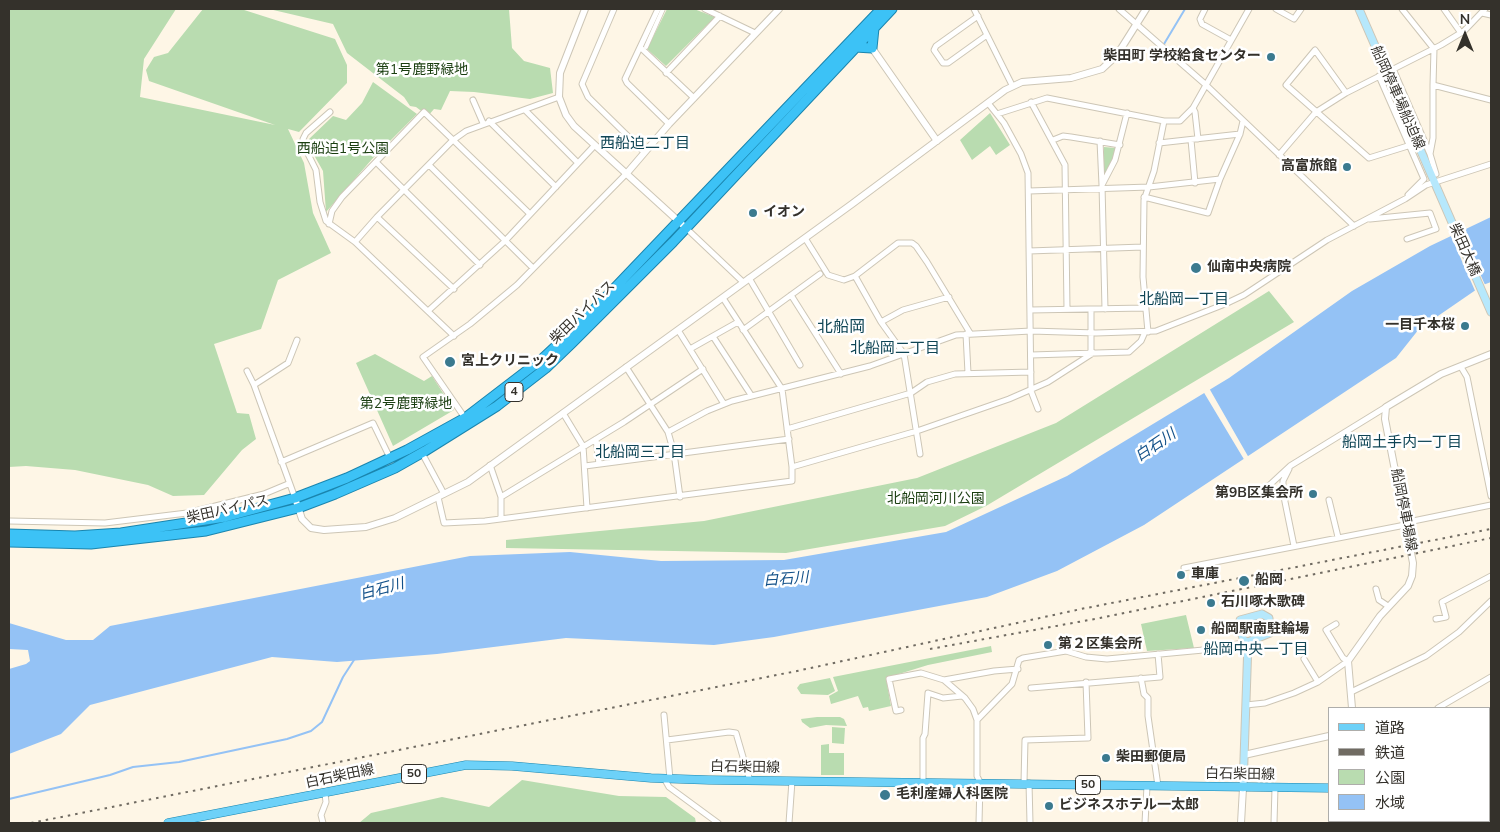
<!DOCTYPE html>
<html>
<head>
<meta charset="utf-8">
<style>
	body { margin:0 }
	#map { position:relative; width:1500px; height:832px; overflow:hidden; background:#fef6e6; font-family:"Nunito Sans","Noto Sans JP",sans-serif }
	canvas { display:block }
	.frame { position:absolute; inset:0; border:10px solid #34312b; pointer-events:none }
	.legend { position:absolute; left:1328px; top:707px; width:162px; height:115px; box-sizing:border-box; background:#fff; border:1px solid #aeadaa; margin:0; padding:6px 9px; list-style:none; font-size:15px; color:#34312b }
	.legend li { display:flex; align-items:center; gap:10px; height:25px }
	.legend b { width:25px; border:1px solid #aeadaa }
	.north { position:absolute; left:1440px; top:10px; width:50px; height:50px; -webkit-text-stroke:4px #fff; paint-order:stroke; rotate:0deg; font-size:14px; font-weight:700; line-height:20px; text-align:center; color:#34312b }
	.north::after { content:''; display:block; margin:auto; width:18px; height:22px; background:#34312b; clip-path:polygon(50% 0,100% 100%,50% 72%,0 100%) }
</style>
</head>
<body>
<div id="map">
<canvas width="1500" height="832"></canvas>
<div class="frame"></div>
<ul class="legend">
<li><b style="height:6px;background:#6dd1f8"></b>道路</li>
<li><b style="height:6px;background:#706b62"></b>鉄道</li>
<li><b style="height:14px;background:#b9dcb0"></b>公園</li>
<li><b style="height:14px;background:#94c2f5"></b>水域</li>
</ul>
<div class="north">N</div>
</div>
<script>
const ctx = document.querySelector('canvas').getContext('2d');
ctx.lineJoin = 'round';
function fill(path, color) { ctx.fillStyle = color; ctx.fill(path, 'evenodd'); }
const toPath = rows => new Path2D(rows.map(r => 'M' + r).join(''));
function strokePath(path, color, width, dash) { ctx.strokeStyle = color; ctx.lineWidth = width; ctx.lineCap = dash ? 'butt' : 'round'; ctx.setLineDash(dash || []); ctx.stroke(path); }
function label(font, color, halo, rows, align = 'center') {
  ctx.font = font + ' "Nunito Sans","Noto Sans JP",sans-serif'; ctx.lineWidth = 5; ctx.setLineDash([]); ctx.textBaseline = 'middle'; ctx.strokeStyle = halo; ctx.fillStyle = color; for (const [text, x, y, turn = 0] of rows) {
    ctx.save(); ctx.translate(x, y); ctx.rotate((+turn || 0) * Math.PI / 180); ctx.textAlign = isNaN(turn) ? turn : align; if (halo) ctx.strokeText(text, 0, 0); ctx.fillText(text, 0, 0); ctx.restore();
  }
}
const green = toPath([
	[9,9,176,9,144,59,140,97,275,125,149,81,146,70,154,57,168,53,203,9,241,9,335,39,347,65,347,83,299,132,288,129,304,163,313,213,331,253,278,280,261,329,214,344,237,413,249,414,256,439,242,450,204,495,173,496,148,485,75,470,26,466,9,467],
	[269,9,509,9,512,48,524,61,550,68,553,93,530,99,474,92,450,91,441,110,434,109,428,116,416,107,410,106,404,97,347,53,333,24],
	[667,9,694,9,715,17,666,66,647,49],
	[373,82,417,114,373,158,326,212,323,171,310,148,309,139,333,116,346,120,362,103],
	[990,113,1010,145,996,155,990,146,972,160,960,140],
	[1104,147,1116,148,1107,174,1104,173],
	[1269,291,1294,322,986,506,945,526,786,553,506,548,506,540,704,521,917,478,1056,423],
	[375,354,424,381,432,376,454,410,393,446,356,363],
	[1186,615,1194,648,1147,651,1141,624],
	[991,646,992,652,928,665,886,678,891,706,869,711,868,707,863,708,858,696,831,704,829,696,838,691,833,677],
	[830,678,835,691,828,695,801,694,797,688,800,684],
	[817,717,840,717,844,719,847,726,826,725,810,728,802,722,801,719],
	[832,727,845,728,844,744,832,743],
	[829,744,829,753,844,753,844,775,821,775,821,745],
	[522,780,619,796,666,797,695,818,696,823,359,823,371,813,442,797,489,807]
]);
const water = toPath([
	[1491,217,1491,282,1483,285,1419,329,1396,358,1144,525,1057,571,987,597,774,637,714,645,566,638,437,654,337,662,272,657,90,705,61,734,9,754,9,669,26,664,30,661,28,650,9,649,9,623,66,640,93,640,110,626,470,556,570,552,661,561,784,560,946,532,1067,476,1229,378,1352,291,1430,246]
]);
const pier = toPath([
	[1460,229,1486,287,1476,293,1450,234],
	[1209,388,1249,458,1245,461,1203,391]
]);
const stream = toPath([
	[1164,44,1185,9],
	[9,799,110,775,133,767,179,762,287,739,311,731,322,722,343,677,354,660]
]);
const pedestrian = toPath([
	[646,47,663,9]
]);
const minor = toPath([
	[614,9,582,84,588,97,644,152],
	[658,9,625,79,627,83,669,124],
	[705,9,755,33],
	[974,9,1012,85],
	[1119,9,1205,84,1354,226],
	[1205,9,1200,19,1202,24,1231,40],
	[1276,9,1294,19,1301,9],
	[1402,9,1434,49,1433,85,1491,100],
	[1444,9,1461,33],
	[1482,13,1491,15],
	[978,16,936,46,934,50,943,63,948,63,987,35],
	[641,48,694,98],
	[1393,69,1430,154],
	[666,73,720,16],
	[1379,76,1424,179,1408,195],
	[1433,85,1433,138,1430,154,1436,174],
	[1346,93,1315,50,1286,85,1369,158,1411,145],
	[473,100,483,123],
	[1031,102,1065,165,1067,309],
	[988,103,1004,123,1021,154,1028,173,1031,391,1038,409],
	[1193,108,1195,112,1198,139],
	[525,110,578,163],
	[330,112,306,133,303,139,305,148,316,170,320,202,326,221,355,242,454,336],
	[997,114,1047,98,1164,121,1180,121,1193,108,1249,9],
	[489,121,556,187],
	[1053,140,1063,136,1071,137,1120,145],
	[1191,140,1195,183],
	[1100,141,1102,185],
	[1159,143,1240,134],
	[1279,155,1316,112,1346,93,1441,45,1464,31,1485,9],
	[376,162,480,265],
	[430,166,533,268],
	[1029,191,1149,187,1220,179,1240,134,1243,121],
	[1144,197,1208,213,1220,179],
	[377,217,454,289],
	[1370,219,1430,213,1436,229,1407,239],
	[329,224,332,211,342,197,424,112,530,214],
	[686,228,743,282],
	[805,238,828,275,844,280,855,276,898,243,912,243,916,246,927,262,970,333],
	[355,242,377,217,452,141,466,131,559,97],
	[1029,251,1143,247],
	[855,276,881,322,904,354,920,454],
	[749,278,800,365],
	[791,295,841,374],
	[723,298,782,389,792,467,917,431,1009,399,1048,382,1093,353],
	[1091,309,1091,353],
	[1105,309,1102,185,1115,160,1127,113],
	[1030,310,1146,308],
	[428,311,505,241,595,145],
	[881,322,903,310,949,297],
	[678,330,724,404],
	[743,330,820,274],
	[1148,332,1143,277,1144,200,1154,171,1164,121],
	[966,334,968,373],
	[714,338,751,395],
	[690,349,738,322],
	[1031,355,1129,352,1141,341,1145,332],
	[626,367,668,432,674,453,680,497],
	[1461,367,1467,377,1491,496],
	[247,371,254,385,295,498],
	[254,385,288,363,297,340],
	[563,413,583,446,587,508],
	[465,418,423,357,470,324,517,285,627,173],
	[787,429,911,393,927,382,955,374,1031,372],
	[668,432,707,411,732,401,870,366,956,335,1031,331,1096,333,1156,331,1225,304,1244,295,1327,240,1405,199,1426,185,1491,164],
	[596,439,599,464],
	[422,453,444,494],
	[281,462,373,423,390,458],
	[490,465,501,497,624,422,703,369],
	[585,466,789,439],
	[1289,469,1283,481,1283,492,1294,546],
	[1262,492,1290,466,1386,407],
	[438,497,444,523,485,521,792,481,792,467],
	[1329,500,1338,537],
	[501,519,501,497],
	[9,521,105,523,187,513,264,494,288,484],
	[1184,568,1400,526,1413,521,1491,505],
	[1376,589,1379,600,1388,606],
	[1436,619,1446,617,1442,602,1491,576],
	[1304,659,1318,682],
	[1141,678,1144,694,1148,698,1148,716,1158,786],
	[944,680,994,671,1018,669],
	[1031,688,1160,677,1158,654],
	[1351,692,1426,656,1459,632,1491,601],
	[1246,705,1265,703,1294,693,1318,682,1348,661,1343,658,1326,630,1336,624],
	[1438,708,1491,677],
	[901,710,896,711,889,679,921,673,944,680,965,698,973,709,977,720,977,776,980,782,979,823],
	[664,715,670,779],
	[977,720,1012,684,1019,660,1023,658,1066,651,1086,657,1107,659,1214,649,1247,642],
	[667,740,729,732,736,733,750,781],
	[664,778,669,787,718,823],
	[923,782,923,738,925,734,928,693,943,698,962,696],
	[1024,783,1025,740,1088,738,1086,682],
	[1029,783,1030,823],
	[1471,821,1471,823],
	[323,823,321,815,326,802,325,794],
	[789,823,792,781],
	[1145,823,1147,786],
	[1274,823,1275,788],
	[1353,823,1354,821]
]);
const tertiary = toPath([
	[585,9,560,73,559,97,566,115,574,126,686,228],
	[872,48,937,141],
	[627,173,669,124,779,9],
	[295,498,302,519,311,528,324,530,366,527,395,518,468,482,852,204,1005,90,1022,82,1071,78,1102,69,1117,55,1146,9],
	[1352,708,1348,661,1380,616,1408,586,1412,576,1413,563,1385,419,1386,407,1441,374,1491,354],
	[1244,755,1329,736],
	[1241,823,1243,788]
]);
const secondary = toPath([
	[1359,9,1491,312],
	[1262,614,1269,618,1270,633,1248,642,1244,641,1239,626,1240,620,1262,614],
	[1243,788,1248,642]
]);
const primary = toPath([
	[1489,759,1491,758],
	[168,823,466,765,512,766,651,778,709,780,1329,788]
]);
const trunk = toPath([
	[855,47,872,48,874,28],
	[9,534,75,536,121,533,225,517,295,498,347,478,407,450,465,418,542,359,586,318,881,9],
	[9,542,91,544,206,531,298,508,335,494,395,468,425,451,497,406,546,368,572,343,673,242,892,9]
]);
const rail = toPath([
	[930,649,1100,618,1491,538],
	[31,823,797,671,1081,609,1491,529]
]);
const markers = [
	[1271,57,5,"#3b7a8f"],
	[1347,167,5,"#3b7a8f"],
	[753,213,5,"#3b7a8f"],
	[1196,268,6,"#3b7a8f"],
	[1465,326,5,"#3b7a8f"],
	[450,362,6,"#3b7a8f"],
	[1313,494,5,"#3b7a8f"],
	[1181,575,5,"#3b7a8f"],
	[1244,581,6,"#3b7a8f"],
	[1211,603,5,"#3b7a8f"],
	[1201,630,5,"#3b7a8f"],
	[1048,645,5,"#3b7a8f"],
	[1106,758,5,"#3b7a8f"],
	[885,795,6,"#3b7a8f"],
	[1049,806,5,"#3b7a8f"]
];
const shields = [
	[514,392,18],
	[414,774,25],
	[1088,785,25]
];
const shieldNames = [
	["4",514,392],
	["50",414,774],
	["50",1088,785]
];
const poiNames = [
	["柴田町 学校給食センター",1261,57,"right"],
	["高富旅館",1337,167,"right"],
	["イオン",763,213],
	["仙南中央病院",1207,268],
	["一目千本桜",1455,326,"right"],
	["宮上クリニック",461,362],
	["第9B区集会所",1303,494,"right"],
	["車庫",1191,575],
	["船岡",1255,581],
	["石川啄木歌碑",1221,603],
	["船岡駅南駐輪場",1211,630],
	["第２区集会所",1058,645],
	["柴田郵便局",1116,758],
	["毛利産婦人科医院",896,795],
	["ビジネスホテル一太郎",1059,806]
];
const parkNames = [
	["第1号鹿野緑地",422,71],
	["西船迫1号公園",343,150],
	["第2号鹿野緑地",406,405],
	["北船岡河川公園",936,500]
];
const streetNames = [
	["船岡停車場船迫線",1397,98,66],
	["柴田大橋",1464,250,66],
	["柴田バイパス",583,313,-44],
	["柴田バイパス",228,510,-13],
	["船岡停車場線",1403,510,79],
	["白石柴田線",745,768,1],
	["白石柴田線",1240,775,1],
	["白石柴田線",340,777,-12]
];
const neighbourhoodNames = [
	["西船迫二丁目",645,144],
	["北船岡一丁目",1184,300],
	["北船岡二丁目",895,349],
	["船岡土手内一丁目",1402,443],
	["北船岡三丁目",640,453],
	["船岡中央一丁目",1256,650]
];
const waterNames = [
	["白石川",1156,446,-34],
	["白石川",786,580,-4],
	["白石川",382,590,-15]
];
const quarterNames = [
	["北船岡",841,328]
];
fill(green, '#b9dcb0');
fill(water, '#94c2f5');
fill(pier, '#fef6e6');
strokePath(stream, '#94c2f5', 2);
strokePath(pedestrian, '#cdc6b6', 5.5);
strokePath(minor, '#cdc6b6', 7);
strokePath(tertiary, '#cdc6b6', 8);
strokePath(secondary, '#cdc6b6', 9);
strokePath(primary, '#1a85ae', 9);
strokePath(trunk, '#1a85ae', 11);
strokePath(pedestrian, '#fff', 4);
strokePath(minor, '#fff', 5);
strokePath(tertiary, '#fff', 6);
strokePath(secondary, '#b6e8fc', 7);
strokePath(primary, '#6dd1f8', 8);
strokePath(trunk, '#3cc2f6', 9);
strokePath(rail, '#706b62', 2, [2.5, 5]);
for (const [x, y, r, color] of markers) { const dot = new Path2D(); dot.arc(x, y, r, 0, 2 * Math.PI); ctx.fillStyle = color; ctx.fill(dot); strokePath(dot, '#fff', 2); }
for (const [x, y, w] of shields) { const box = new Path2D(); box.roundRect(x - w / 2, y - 9.5, w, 19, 4); ctx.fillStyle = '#fff'; ctx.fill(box); strokePath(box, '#34312b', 1); }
label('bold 12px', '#34312b', null, shieldNames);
label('bold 14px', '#34312b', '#fff', poiNames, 'left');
label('14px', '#1a3e10', '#fff', parkNames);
label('14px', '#34312b', '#fff', streetNames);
label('15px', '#0f4555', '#fff', neighbourhoodNames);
label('italic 15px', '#135189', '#fff', waterNames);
label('16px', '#0f4555', '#fff', quarterNames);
</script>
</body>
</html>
